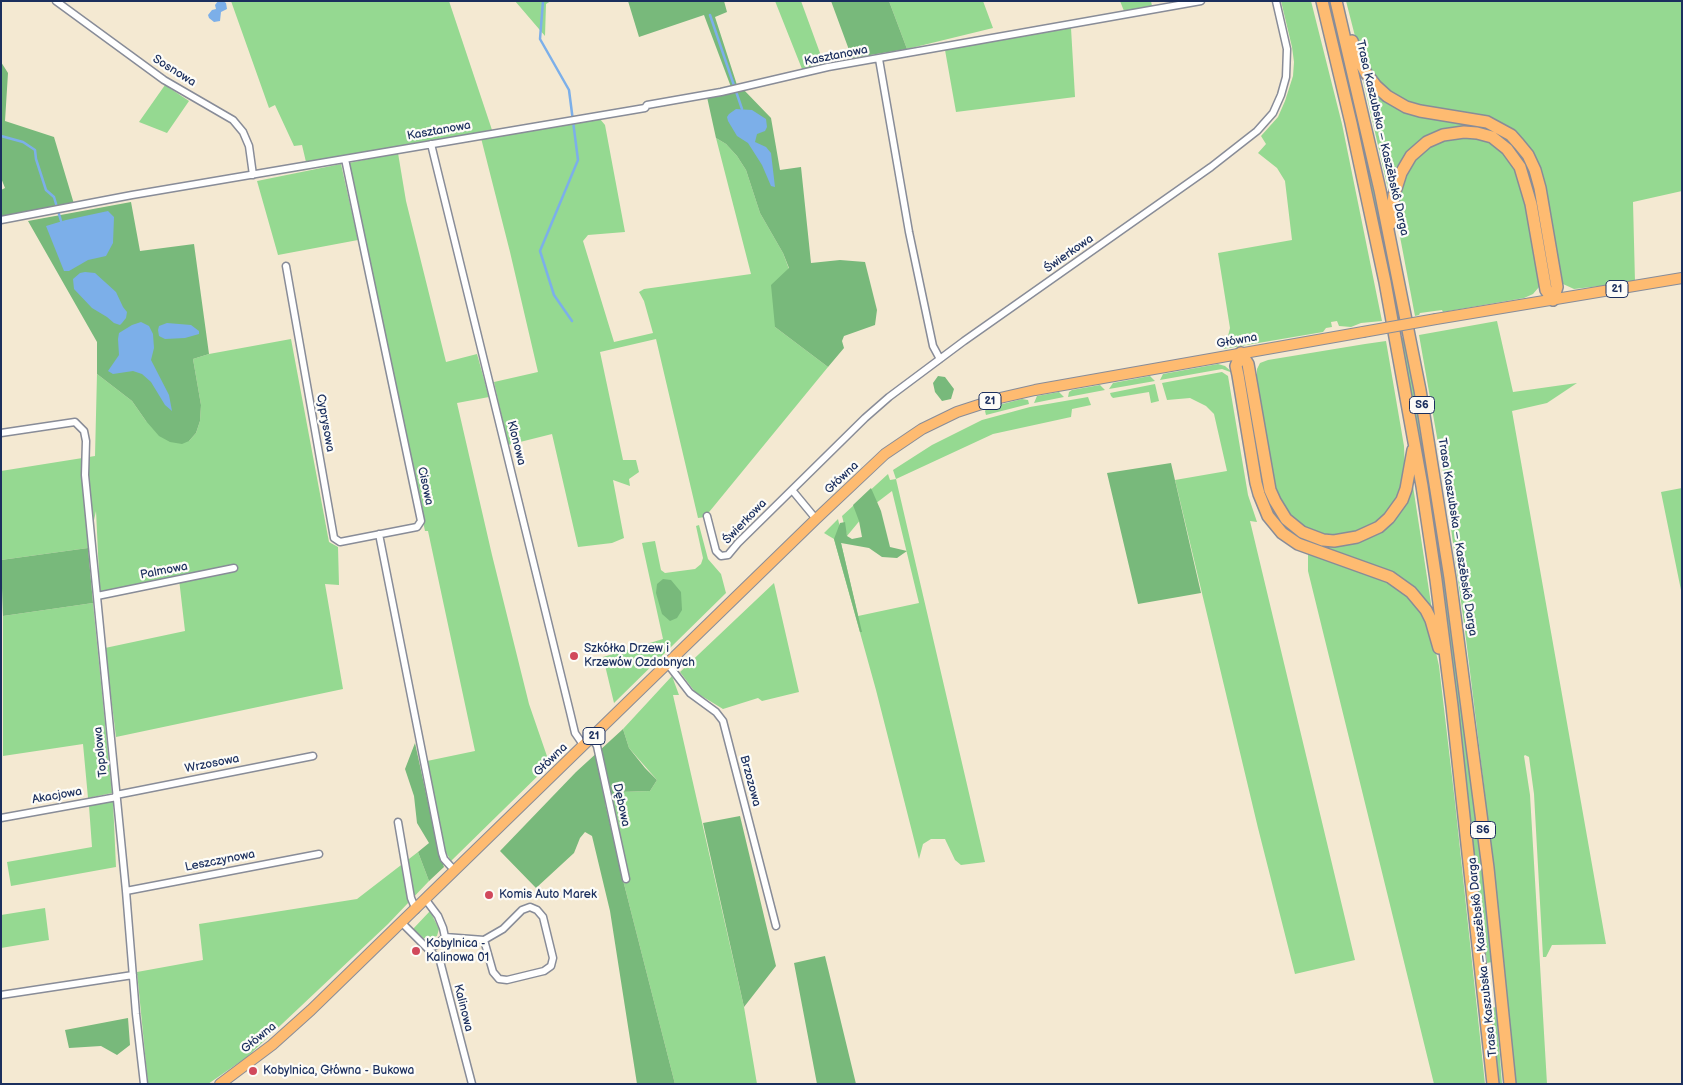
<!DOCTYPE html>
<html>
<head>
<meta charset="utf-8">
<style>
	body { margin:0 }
	#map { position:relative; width:1683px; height:1085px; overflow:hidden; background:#f4e9d2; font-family:"Balsamiq Sans",sans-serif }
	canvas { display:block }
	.frame { position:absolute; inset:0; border:2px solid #1b2f5e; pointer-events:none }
</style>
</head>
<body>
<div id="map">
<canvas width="1683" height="1085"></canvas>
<div class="frame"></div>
</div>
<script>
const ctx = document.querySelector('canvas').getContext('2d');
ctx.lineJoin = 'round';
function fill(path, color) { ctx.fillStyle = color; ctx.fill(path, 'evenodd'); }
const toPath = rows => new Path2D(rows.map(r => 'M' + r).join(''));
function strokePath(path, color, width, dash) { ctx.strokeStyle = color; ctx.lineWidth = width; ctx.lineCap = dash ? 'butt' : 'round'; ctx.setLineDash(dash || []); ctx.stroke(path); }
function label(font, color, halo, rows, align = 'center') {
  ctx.font = font + ' "Balsamiq Sans",sans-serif'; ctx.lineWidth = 4.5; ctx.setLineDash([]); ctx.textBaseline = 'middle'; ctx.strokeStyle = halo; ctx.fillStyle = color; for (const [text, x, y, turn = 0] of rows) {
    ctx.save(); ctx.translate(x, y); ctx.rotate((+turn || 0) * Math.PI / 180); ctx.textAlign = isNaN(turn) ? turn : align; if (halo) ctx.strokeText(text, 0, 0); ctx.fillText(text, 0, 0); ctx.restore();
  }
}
const green = toPath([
	[231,1,449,1,492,130,306,162,302,145,294,146,275,105,269,108],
	[515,1,551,1,546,4,545,36],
	[775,1,801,1,824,64,802,69],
	[889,1,983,1,993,28,907,49],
	[1120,1,1151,1,1152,6,1124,11],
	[1281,1,1311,1,1342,124,1382,321,1361,323,1351,327,1339,326,1337,321,1331,322,1332,327,1326,328,1323,332,1223,349,1222,345,1227,340,1230,328,1218,253,1292,240,1285,181,1277,168,1258,153,1266,144,1261,136,1278,117,1285,101,1293,76,1294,62,1292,47],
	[1326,1,1331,1,1370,163,1401,317,1396,318],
	[1346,1,1682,1,1682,191,1633,202,1635,282,1574,289,1563,284,1561,281,1543,184,1515,133,1503,124,1477,115,1409,103,1399,98,1378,83,1371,75,1356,40],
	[1071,28,1075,97,956,112,945,50],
	[1363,80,1381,98,1402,111,1480,125,1490,128,1509,140,1522,155,1533,181,1552,282,1551,289,1530,179,1522,161,1511,146,1479,128,1457,127,1441,130,1424,138,1407,153,1395,169,1388,189],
	[165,85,189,101,167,133,139,122],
	[600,119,605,125,625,232,588,235,583,241,614,342,653,333,644,301,639,292,644,289,751,274,716,138,726,144,737,156,746,170,760,213,783,253,789,269,775,327,828,367,705,517,698,518,656,339,600,352,623,460,636,460,639,472,629,479,630,486,613,480,624,538,612,543,578,547,552,434,508,445,494,382,538,372,510,252,481,138],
	[1466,136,1485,140,1494,145,1503,152,1515,168,1523,188,1540,282,1539,287,1533,294,1524,298,1443,312,1442,310,1420,313,1419,315,1415,316,1398,226,1397,198,1405,174,1421,152,1438,142],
	[398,153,406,201,446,362,477,354,489,397,457,403,492,555,529,704,549,762,551,763,451,861,444,849,427,761,475,751,428,531,425,531,349,163],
	[341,164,358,240,278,255,257,181],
	[1497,321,1513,392,1577,383,1547,403,1512,411,1606,944,1552,945,1546,957,1543,957,1534,794,1529,757,1525,755,1524,756,1530,795,1547,1084,1515,1084,1484,786,1465,631,1444,477,1419,335],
	[1406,337,1439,534,1460,678,1492,962,1487,963,1449,636,1434,535,1400,338],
	[291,339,329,542,338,547,339,585,325,584,343,689,116,737,105,648,185,631,179,579,100,595,96,511,88,548,1,560,1,471,95,456,97,374,132,401,146,421,189,441,196,433,200,421,201,405,193,359,209,354],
	[1386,341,1404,446,1405,471,1399,494,1389,511,1374,525,1347,535,1329,536,1311,532,1289,515,1277,495,1273,482,1254,375,1257,375,1257,369,1260,363,1268,360,1365,344],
	[1218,364,1225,366,1233,373,1222,369,1160,380,1163,374],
	[1222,372,1228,376,1248,495,1257,522,1250,521,1355,960,1295,974,1258,828,1175,480,1227,471,1214,414,1206,406,1190,398,1167,400,1162,383],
	[1150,376,1155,381,1109,389,1113,383],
	[1246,376,1265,484,1286,526,1293,532,1303,538,1340,545,1368,538,1376,534,1412,486,1413,486,1432,610,1416,591,1303,542,1288,532,1275,518,1264,495,1242,377],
	[1155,384,1159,401,1151,403,1149,392,1113,398,1111,396,1110,393],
	[1100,385,1105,390,1068,397,1069,392,1072,390],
	[1059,392,1064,397,1034,403,1037,396],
	[1088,397,1091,405,1072,409,1071,417,993,434,896,479,985,862,961,865,955,860,945,839,931,839,923,844,919,859,876,690,834,539,824,533,838,519,843,541,841,543,858,616,919,603,892,491,871,507,847,536,842,516,888,474,890,480,896,479,893,470,932,445,982,420,1030,407],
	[1022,399,1028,400,1029,404,986,415,985,411,987,408],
	[1682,488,1682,595,1661,492],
	[699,525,708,559,721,574,726,593,614,703,603,657,663,639,642,543,655,541,661,570,665,573,695,569,701,564,703,558,696,526],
	[1308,554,1393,584,1400,588,1421,610,1433,639,1439,666,1455,802,1485,1084,1434,1084,1308,571],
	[774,583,799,692,762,701,758,698,723,709,695,692,680,672],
	[93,603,112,793,88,798,83,744,3,756,3,616],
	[672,676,679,695,673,695,744,1007,757,1084,675,1084,624,884,605,803,619,792,650,791,657,780,629,748,623,729],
	[113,801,116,867,11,886,7,862,92,847,89,806],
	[418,852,429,881,388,924,247,1057,208,1084,148,1084,137,972,203,960,199,924,357,899],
	[45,908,49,940,1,948,1,915],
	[430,911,439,929,437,936,427,939,423,938,413,929],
	[1496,1007,1502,1084,1498,1084,1492,1008]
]);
const forest = toPath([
	[628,1,724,1,727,12,715,17,737,85,731,87,704,15,639,37],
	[831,1,889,1,907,49,852,58],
	[1,62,8,73,5,121,54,137,74,204,1,217,1,190,5,188,1,178],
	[743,89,771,118,780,170,801,167,811,263,840,260,865,262,877,310,875,325,844,336,842,341,844,348,828,367,775,327,771,285,789,268,783,253,760,213,746,170,737,156,726,144,716,138,707,97],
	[131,202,140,251,194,244,209,354,193,359,201,405,200,421,196,433,189,441,182,444,170,442,159,436,146,421,132,401,97,374,97,342,28,221],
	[938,376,945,377,954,389,951,399,942,401,935,392,933,383],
	[1171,463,1201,593,1138,604,1107,473],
	[871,488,881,511,890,547,907,551,897,558,882,557,869,548,841,543,862,632,860,632,834,539,840,523,845,522,847,536,852,539,862,537,859,521,853,505],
	[88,548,93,603,3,616,1,560],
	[663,579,671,580,681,592,682,610,677,618,670,621,662,614,656,593,657,584],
	[623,729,629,748,645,768,657,780,650,791,619,792,605,803,624,884,675,1084,637,1084,610,911,592,836,585,832,580,838,574,853,536,888,500,851,576,772],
	[415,743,438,848,444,867,429,881,418,852,429,843,417,823,414,796,405,769],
	[740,816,776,966,744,1007,703,823],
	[825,956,856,1084,817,1084,794,963],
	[128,1018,130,1045,117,1055,101,1046,69,1048,65,1030]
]);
const water = toPath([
	[218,1,223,1,226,3,227,9,221,12,220,21,214,22,209,18,208,15,212,10,216,9,215,5],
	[736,109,752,110,766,119,767,127,765,131,757,134,755,142,766,147,771,153,775,187,771,186,762,165,748,143,737,136,728,121,727,117,729,114],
	[108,211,114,217,113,243,106,256,88,260,69,271,64,271,46,226,66,220],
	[85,272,95,273,116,292,123,307,127,312,126,318,122,323,120,325,114,323,107,317,92,308,74,289,73,279,80,273],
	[141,322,149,326,153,334,154,348,151,360,169,395,172,411,165,405,151,382,142,374,133,371,113,374,108,371,119,355,118,339,119,333,132,325],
	[167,323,191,325,199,331,199,334,185,338,165,339,159,336,158,330,159,326]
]);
const stream = toPath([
	[543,1,540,39,569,90,578,160,540,251,554,295,572,321],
	[710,15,742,109],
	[1,136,23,142,35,150,36,159,46,190,54,197,61,221]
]);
const minor = toPath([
	[56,1,164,80,233,120,243,132,249,146,253,175],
	[879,59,909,232,933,346,940,359],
	[431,144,570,712,575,733,584,746],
	[1,220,132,195,645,108,647,105,721,92,828,67,1201,1],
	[286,266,334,538,340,542,417,527,421,521,345,159],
	[1,433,75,422,84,431,86,441,85,475,126,891,136,1014,144,1084],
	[792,490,816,519],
	[707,516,716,551,721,556,728,555,738,543,865,418,889,397,964,341,1211,167,1257,131,1273,113,1281,95,1286,77,1287,49,1276,1],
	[379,534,442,853,444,859,455,871],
	[97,596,234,568],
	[667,663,690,693,716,712,723,721,776,926],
	[592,738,597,746,626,879],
	[116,795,313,756],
	[1,818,117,797],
	[398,822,411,898,416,910],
	[126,891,319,854],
	[426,900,438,916,443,928,445,937],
	[402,923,440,961,472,1084],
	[445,937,484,940,503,929,522,910,530,907,537,910,543,917,553,958,551,966,544,971,507,980,499,979,493,972,484,940],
	[428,948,435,946,445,937],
	[1,995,133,975]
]);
const primary = toPath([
	[1436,319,1682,278],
	[220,1084,272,1045,311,1010,816,519,885,454,922,429,957,412,1000,398,1035,390,1363,332]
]);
const motorway = toPath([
	[1322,1,1351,123,1385,282,1422,486,1436,580,1452,706,1493,1084],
	[1336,1,1380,190,1420,390,1450,578,1488,868,1510,1084],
	[1352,41,1359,60,1366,73,1376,86,1387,96,1406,107,1420,111,1487,122,1511,135,1519,144,1528,155,1535,170,1540,188,1557,287,1553,300],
	[1390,224,1394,195,1401,173,1411,156,1427,142,1443,135,1464,132,1477,133,1492,137,1507,149,1520,167,1531,204,1546,290,1553,300],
	[1241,353,1236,366,1238,375,1256,483,1259,494,1268,516,1282,533,1298,544,1390,577,1411,592,1426,610,1431,620,1439,648],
	[1241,353,1248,364,1270,490,1275,501,1286,519,1302,532,1323,540,1334,541,1357,537,1379,527,1389,518,1402,500,1406,489,1413,450]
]);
const primaryBridge = toPath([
	[1363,332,1436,319]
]);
const markers = [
	[574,656,5,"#d1495b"],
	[489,895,5,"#d1495b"],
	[416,951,5,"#d1495b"],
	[253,1071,5,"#d1495b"]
];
const shields = [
	[1617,289,22],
	[990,401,22],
	[1422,405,25],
	[594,736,22],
	[1483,830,25]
];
const shieldNames = [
	["21",1617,289],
	["21",990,401],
	["S6",1422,405],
	["21",594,736],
	["S6",1483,830]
];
const streetNames = [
	["Kasztanowa",836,56,-11],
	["Sosnowa",174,71,32],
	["Kasztanowa",439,131,-10],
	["Trasa Kaszubska – Kaszëbskô Darga",1382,138,77],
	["Świerkowa",1069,254,-35],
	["Główna",1237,341,-10],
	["Cyprysowa",325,423,80],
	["Klonowa",516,443,76],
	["Główna",842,478,-43],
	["Cisowa",425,486,78],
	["Świerkowa",745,522,-46],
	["Trasa Kaszubska – Kaszëbskô Darga",1457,537,81],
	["Palmowa",164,571,-11],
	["Topolowa",101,752,-96],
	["Główna",551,760,-44],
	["Wrzosowa",212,764,-11],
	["Brzozowa",750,781,75],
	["Akacjowa",57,796,-10],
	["Dębowa",621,805,78],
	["Leszczynowa",220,861,-11],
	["Trasa Kaszubska – Kaszëbskô Darga",1483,957,-96],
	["Kalinowa",463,1008,76],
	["Główna",259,1038,-39]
];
const poiNames = [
	["Szkółka Drzew i",584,649],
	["Krzewów Ozdobnych",584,663],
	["Komis Auto Marek",499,895],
	["Kobylnica -",426,944],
	["Kalinowa 01",426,958],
	["Kobylnica, Główna - Bukowa",263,1071]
];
fill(green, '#95d991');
fill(forest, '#78b97b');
fill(water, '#7cafe9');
strokePath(stream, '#7cafe9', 2.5);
strokePath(minor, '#888c98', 9);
strokePath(primary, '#888c98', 12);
strokePath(motorway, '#888c98', 14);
strokePath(minor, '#fff', 6);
strokePath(primary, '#febb71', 10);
strokePath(motorway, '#febb71', 11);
strokePath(primaryBridge, '#888c98', 12, []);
strokePath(primaryBridge, '#febb71', 10);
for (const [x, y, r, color] of markers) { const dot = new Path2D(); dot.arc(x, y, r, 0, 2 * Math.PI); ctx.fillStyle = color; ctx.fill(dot); strokePath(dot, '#fdfcf7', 2); }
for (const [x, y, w] of shields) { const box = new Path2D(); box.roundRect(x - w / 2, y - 8.5, w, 17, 4); ctx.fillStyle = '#fdfcf7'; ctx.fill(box); strokePath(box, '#1b2f5e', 1); }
label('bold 11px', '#1b2f5e', null, shieldNames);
label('12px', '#1b2f5e', '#fdfcf7', streetNames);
label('12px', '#1b2f5e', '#fdfcf7', poiNames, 'left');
</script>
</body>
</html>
